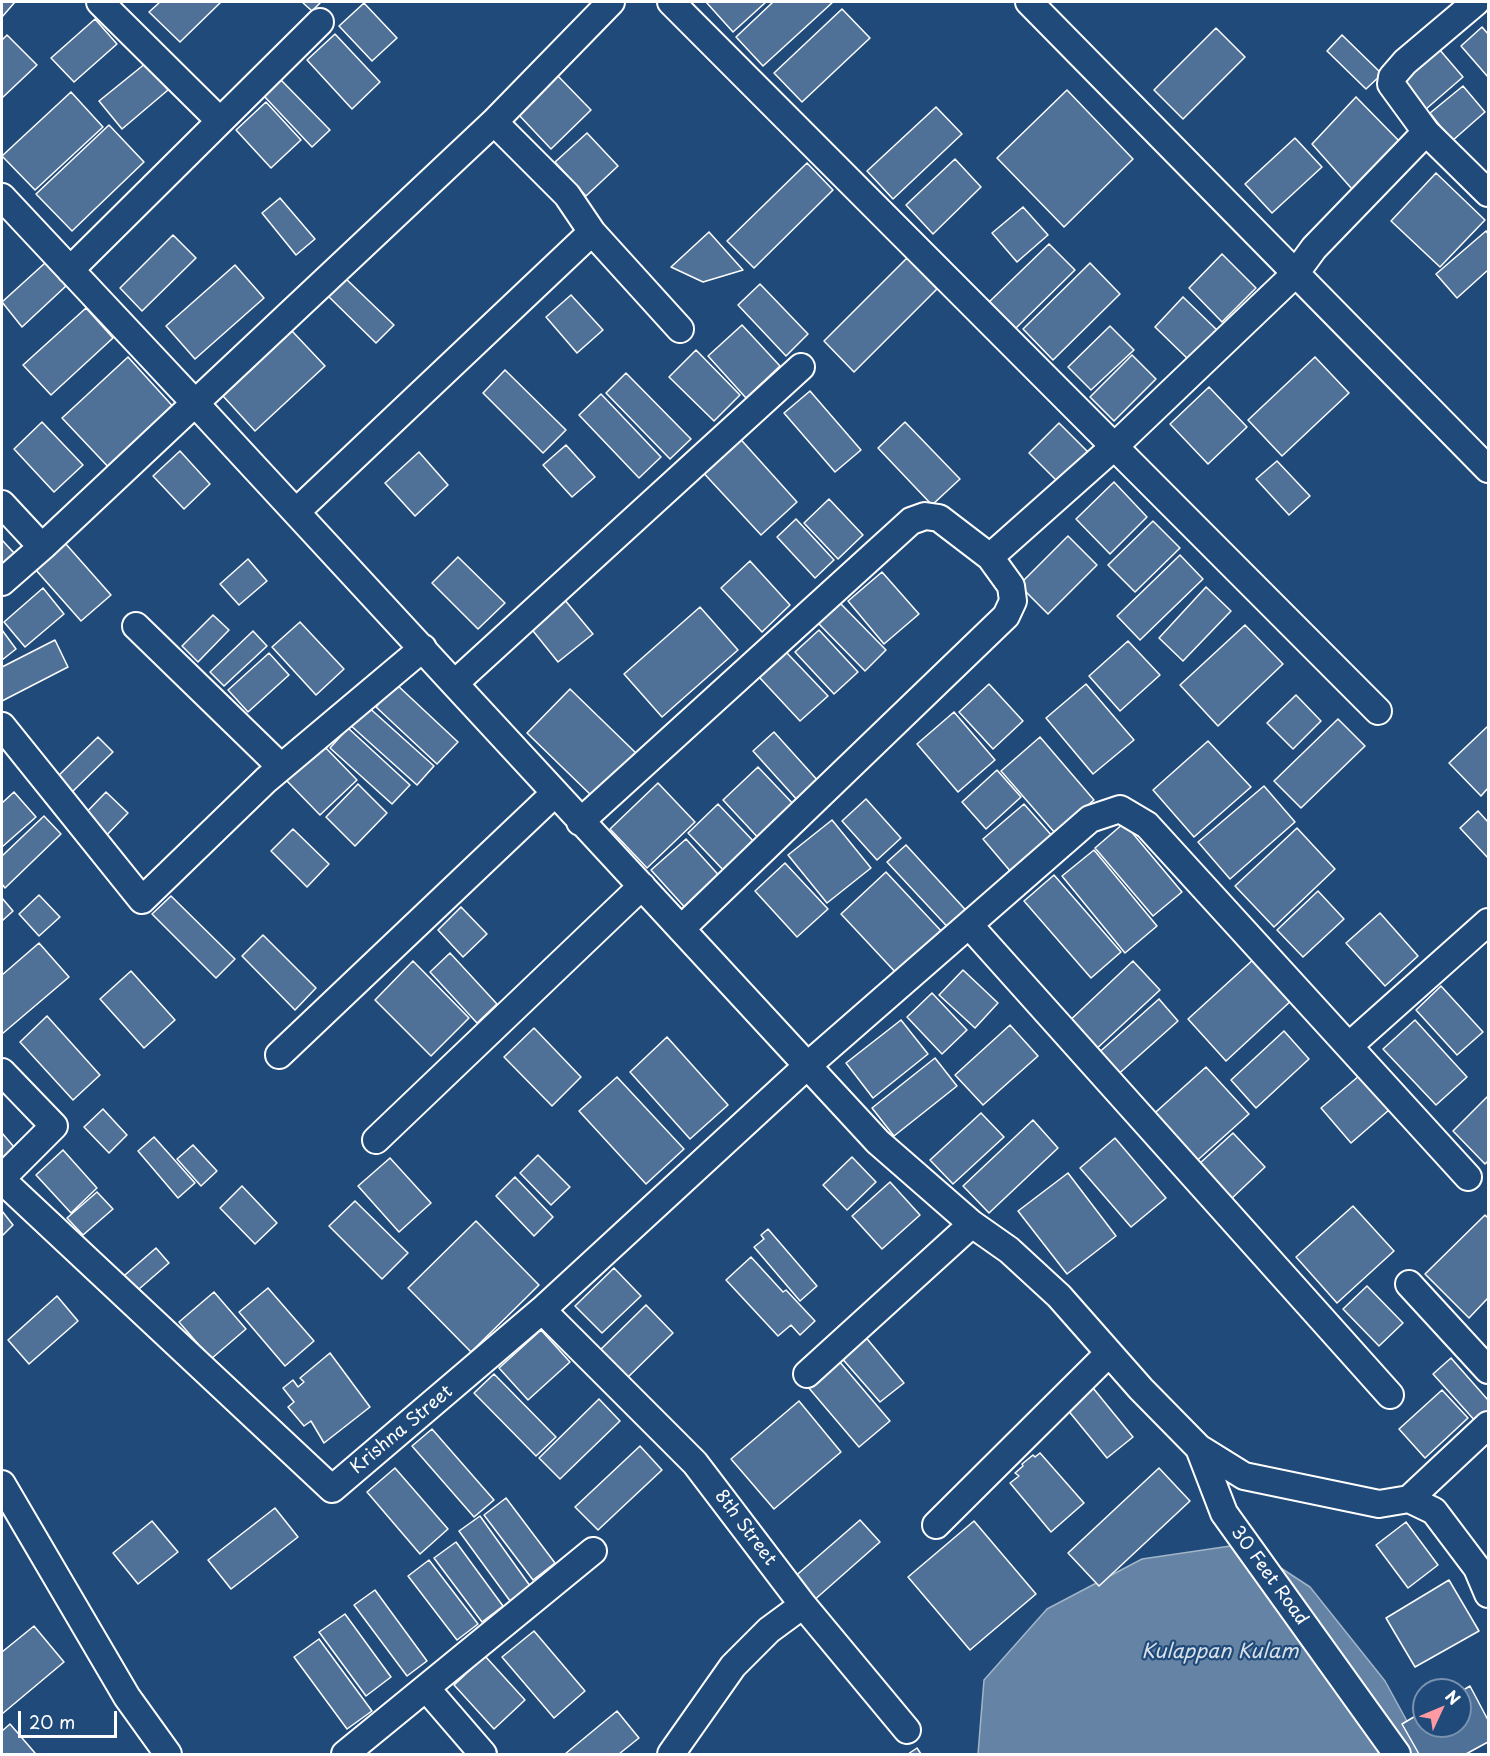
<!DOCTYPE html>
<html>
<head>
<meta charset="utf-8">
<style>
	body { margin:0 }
	#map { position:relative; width:1490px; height:1756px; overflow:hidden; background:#1f4a7a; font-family:"Playpen Sans",sans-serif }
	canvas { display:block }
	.frame { position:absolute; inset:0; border:3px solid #fff; pointer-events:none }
	.north { position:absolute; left:1412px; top:1678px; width:60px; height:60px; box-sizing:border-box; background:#1f4a7a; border:2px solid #7992af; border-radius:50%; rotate:46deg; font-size:16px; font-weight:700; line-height:24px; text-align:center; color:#fff }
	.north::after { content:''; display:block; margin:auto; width:21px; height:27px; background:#ff9aa2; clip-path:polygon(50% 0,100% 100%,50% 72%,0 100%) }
	.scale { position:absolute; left:18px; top:1711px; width:99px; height:27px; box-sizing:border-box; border:3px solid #fff; border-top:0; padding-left:8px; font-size:18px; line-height:21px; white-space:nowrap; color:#fff; -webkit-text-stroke:4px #1f4a7a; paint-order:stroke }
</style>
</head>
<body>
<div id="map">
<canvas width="1490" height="1756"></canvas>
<div class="frame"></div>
<div class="north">N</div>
<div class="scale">20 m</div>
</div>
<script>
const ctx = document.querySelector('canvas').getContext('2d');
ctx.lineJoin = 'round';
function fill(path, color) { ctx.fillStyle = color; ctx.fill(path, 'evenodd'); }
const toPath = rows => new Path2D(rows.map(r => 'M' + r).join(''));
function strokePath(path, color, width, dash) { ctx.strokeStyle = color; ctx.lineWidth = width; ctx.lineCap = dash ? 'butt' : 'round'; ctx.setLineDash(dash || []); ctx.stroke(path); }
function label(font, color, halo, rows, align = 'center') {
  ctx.font = font + ' "Playpen Sans",sans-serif'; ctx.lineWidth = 4.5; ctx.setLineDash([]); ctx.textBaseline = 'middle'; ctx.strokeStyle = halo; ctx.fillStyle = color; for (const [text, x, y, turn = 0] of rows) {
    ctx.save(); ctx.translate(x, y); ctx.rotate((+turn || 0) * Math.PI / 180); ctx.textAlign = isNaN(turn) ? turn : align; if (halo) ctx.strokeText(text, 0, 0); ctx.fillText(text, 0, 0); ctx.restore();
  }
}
const water = toPath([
	[1244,1544,1310,1587,1385,1681,1425,1754,978,1754,984,1680,1047,1609,1142,1559,1244,1544]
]);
const building = toPath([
	[2,2,15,2,2,17,2,2],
	[160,2,221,2,180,42,149,12,160,2],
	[302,2,321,2,312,11,302,2],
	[706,2,766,2,733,32,706,2],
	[773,2,833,2,763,66,736,37,773,2],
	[364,3,397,38,372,61,339,26,364,3],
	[842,9,870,38,802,102,774,73,842,9],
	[95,19,117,44,74,82,51,58,95,19],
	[1482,27,1488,34,1488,77,1461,46,1482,27],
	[1216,28,1245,57,1183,119,1154,90,1216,28],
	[335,34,380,82,352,109,307,60,335,34],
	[7,35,37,65,2,98,2,40,7,35],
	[1342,35,1382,74,1366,89,1327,51,1342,35],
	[1439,49,1463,77,1426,109,1402,81,1439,49],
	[146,63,168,90,122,129,99,101,146,63],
	[557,75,591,110,551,149,517,113,557,75],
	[280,79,330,130,312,147,263,95,280,79],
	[1463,86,1485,112,1452,141,1430,113,1463,86],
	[1067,90,1133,159,1064,227,997,158,1067,90],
	[71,92,103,127,35,190,2,156,71,92],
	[1356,97,1403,145,1352,189,1312,144,1356,97],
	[266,102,301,140,271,168,236,130,266,102],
	[936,107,962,134,893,199,867,171,936,107],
	[109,125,144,162,72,231,36,194,109,125],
	[587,133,618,166,586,196,555,162,587,133],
	[1295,138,1322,167,1272,213,1245,184,1295,138],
	[955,159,981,187,933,234,906,205,955,159],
	[807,163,833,190,754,268,727,241,807,163],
	[1436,173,1485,220,1440,267,1391,221,1436,173],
	[280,198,315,239,296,255,262,213,280,198],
	[1023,207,1048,235,1017,262,992,233,1023,207],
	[1486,231,1488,234,1488,270,1457,298,1436,274,1486,231],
	[709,232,743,270,703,282,671,267,709,232],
	[173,235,196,258,142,311,120,288,173,235],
	[1049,244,1075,270,1015,329,988,303,1049,244],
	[1222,254,1256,288,1222,322,1189,288,1222,254],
	[907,258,937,289,854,372,824,341,907,258],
	[45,263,66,286,22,327,2,302,45,263],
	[1090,263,1120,294,1053,360,1023,329,1090,263],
	[235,265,264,298,195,359,166,326,235,265],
	[344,277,394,325,376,343,327,295,344,277],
	[760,284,808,334,786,356,738,305,760,284],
	[571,295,603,330,577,353,546,317,571,295],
	[1183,297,1219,332,1190,361,1155,327,1183,297],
	[86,308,113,338,51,395,23,365,86,308],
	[742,325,780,366,746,398,708,356,742,325],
	[1110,326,1134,350,1091,390,1068,367,1110,326],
	[292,331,325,366,255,431,223,396,292,331],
	[696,350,740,395,714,421,669,377,696,350],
	[1132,355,1156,379,1114,421,1090,397,1132,355],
	[128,357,178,412,113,472,62,418,128,357],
	[1315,357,1349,393,1282,456,1248,420,1315,357],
	[505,370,566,430,543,453,483,393,505,370],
	[626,373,691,439,670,459,606,393,626,373],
	[1209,387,1247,427,1208,464,1170,424,1209,387],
	[810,391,861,450,835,472,784,413,810,391],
	[601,394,661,457,639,478,579,415,601,394],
	[42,422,83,465,54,492,14,449,42,422],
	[905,422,960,479,932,505,878,448,905,422],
	[1059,423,1093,457,1063,487,1029,453,1059,423],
	[735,433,797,502,761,535,698,467,735,433],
	[566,445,595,477,572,497,543,465,566,445],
	[180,451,210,484,184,509,153,476,180,451],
	[419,452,448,485,415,516,385,483,419,452],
	[1277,461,1310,496,1289,515,1256,479,1277,461],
	[1114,482,1147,517,1110,554,1076,519,1114,482],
	[829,499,863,535,838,559,804,523,829,499],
	[796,519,834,560,815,578,777,537,796,519],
	[1153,521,1180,548,1135,592,1108,565,1153,521],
	[1068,536,1097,565,1048,614,1019,585,1068,536],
	[2,540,14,553,2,565,2,540],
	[65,543,111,595,81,621,35,569,65,543],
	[1180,555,1203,579,1140,640,1117,616,1180,555],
	[458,557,505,603,478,629,432,583,458,557],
	[248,559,267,581,239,605,220,584,248,559],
	[750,561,790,605,762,632,721,588,750,561],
	[882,572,919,614,884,644,848,601,882,572],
	[1206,587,1231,611,1183,661,1159,638,1206,587],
	[43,588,64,614,25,647,4,622,43,588],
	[559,593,593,634,558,662,525,621,559,593],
	[839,602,886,650,865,671,818,623,839,602],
	[700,607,738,650,662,717,624,674,700,607],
	[213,615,229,630,198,662,182,646,213,615],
	[300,622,344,669,316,695,272,647,300,622],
	[1245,625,1283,664,1218,726,1180,685,1245,625],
	[2,630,16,649,2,660,2,630],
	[819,630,858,672,834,694,795,652,819,630],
	[253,631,267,646,224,686,210,672,253,631],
	[55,640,68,667,2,701,2,667,55,640],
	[1128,641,1160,675,1120,711,1089,676,1128,641],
	[786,652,828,696,800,721,759,677,786,652],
	[269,653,289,675,248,712,228,690,269,653],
	[396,684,458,742,437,764,376,707,396,684],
	[989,684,1023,721,993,749,959,712,989,684],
	[1086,684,1134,740,1093,774,1046,718,1086,684],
	[570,689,637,754,595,799,527,733,570,689],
	[1296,695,1321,721,1293,749,1267,723,1296,695],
	[366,705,434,766,417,785,349,724,366,705],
	[954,712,995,760,958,792,917,744,954,712],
	[1338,719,1365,746,1301,808,1274,781,1338,719],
	[1488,726,1488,788,1481,796,1449,763,1488,726],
	[348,728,410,785,392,804,330,748,348,728],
	[774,732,820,783,799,802,753,751,774,732],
	[98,737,113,752,69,795,54,780,98,737],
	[1040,737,1094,800,1055,833,1001,771,1040,737],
	[1208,741,1251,787,1194,837,1153,790,1208,741],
	[322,744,357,780,320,815,285,779,322,744],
	[758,767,798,809,762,842,723,800,758,767],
	[997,770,1021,797,986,829,962,802,997,770],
	[658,783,695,822,647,868,610,829,658,783],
	[358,784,387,813,355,846,326,817,358,784],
	[1264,786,1295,822,1230,879,1198,842,1264,786],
	[14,792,36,817,2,847,2,803,14,792],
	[106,792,128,813,100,842,78,821,106,792],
	[866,799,901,838,877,860,842,821,866,799],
	[718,804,758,846,727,874,688,833,718,804],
	[1024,804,1053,837,1011,872,983,839,1024,804],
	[1478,811,1488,822,1488,858,1460,828,1478,811],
	[44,816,61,834,5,888,2,884,2,856,44,816],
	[832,820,871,868,827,903,788,855,832,820],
	[1124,823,1182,892,1153,916,1095,848,1124,823],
	[1297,828,1335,869,1274,927,1235,886,1297,828],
	[293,829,329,864,307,887,271,851,293,829],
	[686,839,724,881,689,912,651,870,686,839],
	[906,845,973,918,955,935,887,862,906,845],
	[1094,850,1157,926,1125,953,1062,876,1094,850],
	[785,863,828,909,797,937,755,891,785,863],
	[886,872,944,934,899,976,841,914,886,872],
	[1054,875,1121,952,1091,978,1024,901,1054,875],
	[1318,891,1344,919,1303,957,1277,930,1318,891],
	[39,895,60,917,39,936,19,914,39,895],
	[171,896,235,959,216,978,152,914,171,896],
	[2,898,13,911,2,921,2,898],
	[461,907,487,934,463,957,438,930,461,907],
	[1380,913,1418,956,1385,986,1346,943,1380,913],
	[263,935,316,988,295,1010,242,956,263,935],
	[39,943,69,977,2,1034,2,975,39,943],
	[450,953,497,1004,477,1023,430,972,450,953],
	[1255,958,1293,999,1226,1061,1188,1019,1255,958],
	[413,961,469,1018,431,1056,375,1000,413,961],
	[1133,961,1160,990,1093,1052,1066,1024,1133,961],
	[963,970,998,1003,975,1028,939,995,963,970],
	[131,971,175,1020,144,1048,100,999,131,971],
	[1441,986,1483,1032,1457,1055,1416,1010,1441,986],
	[932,993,967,1030,942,1054,907,1017,932,993],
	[1159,999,1178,1021,1114,1078,1095,1056,1159,999],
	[47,1016,100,1075,73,1100,20,1042,47,1016],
	[901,1020,928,1054,873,1098,846,1063,901,1020],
	[1415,1020,1467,1077,1436,1105,1383,1049,1415,1020],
	[1010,1025,1038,1056,983,1105,955,1075,1010,1025],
	[534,1028,581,1077,552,1106,504,1057,534,1028],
	[1284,1031,1309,1059,1256,1108,1231,1080,1284,1031],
	[667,1037,728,1105,690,1139,630,1072,667,1037],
	[935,1058,957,1086,894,1136,872,1108,935,1058],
	[1206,1067,1249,1114,1191,1166,1148,1119,1206,1067],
	[1359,1076,1389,1110,1351,1143,1321,1108,1359,1076],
	[617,1077,684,1149,646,1184,579,1111,617,1077],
	[1488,1096,1488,1161,1485,1164,1453,1131,1488,1096],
	[103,1109,127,1135,109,1153,84,1127,103,1109],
	[981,1113,1004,1137,953,1184,930,1160,981,1113],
	[1033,1120,1058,1148,989,1213,963,1186,1033,1120],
	[2,1133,14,1147,2,1159,2,1133],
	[1233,1133,1265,1167,1231,1199,1199,1164,1233,1133],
	[154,1137,195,1183,178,1198,138,1151,154,1137],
	[1115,1138,1166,1198,1131,1227,1080,1168,1115,1138],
	[193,1145,217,1171,201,1186,177,1159,193,1145],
	[63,1150,97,1188,71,1213,36,1175,63,1150],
	[538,1155,570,1187,551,1205,520,1173,538,1155],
	[852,1157,876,1182,847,1210,823,1185,852,1157],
	[390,1158,431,1203,399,1232,358,1186,390,1158],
	[1068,1173,1116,1236,1067,1274,1018,1211,1068,1173],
	[515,1177,553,1217,534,1236,496,1196,515,1177],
	[890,1182,920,1215,882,1249,852,1216,890,1182],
	[242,1186,277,1223,255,1244,220,1208,242,1186],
	[97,1192,113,1209,83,1235,67,1218,97,1192],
	[355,1201,408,1253,382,1279,329,1226,355,1201],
	[1353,1206,1394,1251,1337,1303,1296,1257,1353,1206],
	[2,1211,13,1225,2,1236,2,1211],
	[1485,1215,1488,1218,1488,1298,1469,1318,1425,1274,1485,1215],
	[476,1221,539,1285,471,1352,408,1288,476,1221],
	[768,1229,817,1286,800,1301,754,1247,764,1239,761,1235,768,1229],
	[156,1248,169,1263,131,1296,118,1281,156,1248],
	[751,1257,783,1292,786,1290,815,1321,800,1335,791,1325,778,1336,726,1280,751,1257],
	[614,1268,641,1296,602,1333,575,1306,614,1268],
	[1367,1286,1403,1323,1379,1346,1343,1309,1367,1286],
	[268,1288,314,1341,285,1366,239,1312,268,1288],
	[214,1292,246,1329,211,1359,179,1322,214,1292],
	[57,1296,78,1321,29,1364,8,1340,57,1296],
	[646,1305,673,1333,623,1382,596,1354,646,1305],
	[541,1330,570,1362,528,1400,499,1368,541,1330],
	[863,1334,904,1383,880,1402,839,1355,863,1334],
	[330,1353,370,1407,324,1443,311,1421,304,1426,288,1407,294,1402,283,1388,293,1380,298,1387,304,1382,300,1378,330,1353],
	[833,1354,890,1421,859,1447,802,1380,833,1354],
	[1451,1358,1488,1400,1488,1413,1477,1423,1433,1374,1451,1358],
	[494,1374,556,1437,536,1456,474,1393,494,1374],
	[1093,1388,1133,1437,1107,1458,1067,1409,1093,1388],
	[1442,1390,1468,1418,1425,1458,1399,1429,1442,1390],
	[599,1399,620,1421,560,1479,539,1458,599,1399],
	[799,1401,841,1452,774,1509,731,1459,799,1401],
	[432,1429,494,1500,474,1517,412,1446,432,1429],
	[640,1446,662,1470,598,1530,575,1507,640,1446],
	[1040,1453,1084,1503,1051,1532,1010,1483,1019,1476,1015,1473,1023,1466,1022,1464,1033,1455,1035,1457,1040,1453],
	[395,1468,448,1529,420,1554,367,1492,395,1468],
	[1159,1468,1190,1501,1099,1586,1068,1553,1159,1468],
	[506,1498,555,1563,533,1580,484,1515,506,1498],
	[275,1508,298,1537,231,1589,208,1560,275,1508],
	[480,1516,533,1590,513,1605,459,1531,480,1516],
	[860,1520,880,1542,812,1602,792,1579,860,1520],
	[152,1521,178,1552,138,1584,113,1553,152,1521],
	[974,1521,1036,1594,970,1650,908,1577,974,1521],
	[1406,1522,1438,1565,1408,1588,1376,1545,1406,1522],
	[456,1542,503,1606,482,1622,434,1558,456,1542],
	[429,1560,478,1624,457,1640,408,1576,429,1560],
	[1449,1580,1479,1631,1415,1667,1386,1618,1449,1580],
	[375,1590,427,1661,407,1676,354,1605,375,1590],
	[345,1614,391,1677,366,1696,319,1632,345,1614],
	[34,1626,64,1662,2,1714,2,1652,34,1626],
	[534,1631,585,1691,554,1718,502,1657,534,1631],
	[319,1639,372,1711,347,1729,294,1657,319,1639],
	[485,1656,525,1700,494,1729,454,1685,485,1656],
	[1470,1686,1488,1720,1488,1742,1466,1754,1419,1754,1402,1724,1424,1711,1424,1726,1460,1726,1460,1692,1470,1686],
	[617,1711,639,1738,619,1754,565,1754,617,1711],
	[10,1724,35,1753,33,1754,2,1754,2,1731,10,1724],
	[917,1748,921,1754,908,1754,917,1748]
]);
const street = toPath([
	[100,2,220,121],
	[671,2,1378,711],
	[1029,2,1488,469],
	[1476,2,1405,62,1392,77,1391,84,1426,132,1488,193],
	[2,197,195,403,878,1142,972,1224,1009,1250,1059,1296,1141,1389,1199,1448,1244,1476,1379,1504,1409,1499,1434,1511,1477,1568,1488,1594],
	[592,232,680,329],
	[70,270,320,22],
	[2,504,42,547],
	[296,512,592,232,567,195,494,122],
	[2,582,42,547,494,122,611,2],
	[136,626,281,767],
	[455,683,801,367],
	[2,726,142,900,266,780,423,648],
	[580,822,911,521,925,516,939,518,990,557],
	[970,926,1390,1395],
	[681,929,1006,616,1013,601,1011,586,990,557,1116,445,1295,274,1314,248,1426,132],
	[1350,1045,1488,922],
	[279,1055,555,793],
	[2,1072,54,1126,2,1178],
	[376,1140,642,886],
	[2,1180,332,1489,542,1310,807,1066,1090,819,1120,809,1147,825,1468,1177],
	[1409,1284,1488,1370],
	[542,1310,695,1463,803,1605,907,1730],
	[807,1374,972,1224],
	[1199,1448,1224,1513,1397,1754],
	[2,1484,127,1697,168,1754],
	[1409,1499,1488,1425],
	[936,1525,1109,1353],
	[426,1688,483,1754],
	[345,1754,593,1551],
	[671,1754,733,1666,769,1630,803,1605]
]);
const streetNames = [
	["Krishna Street",402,1430,-40],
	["8th Street",745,1528,53],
	["30 Feet Road",1269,1576,54]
];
const waterNames = [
	["Kulappan Kulam",1220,1652]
];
fill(water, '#6583a4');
strokePath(water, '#a3b5c8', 1.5);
fill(building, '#507197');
strokePath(building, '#fff', 1.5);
strokePath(street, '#fff', 30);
strokePath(street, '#1f4a7a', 26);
label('18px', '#fff', '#1f4a7a', streetNames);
label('italic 20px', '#d8e0e8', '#1f4a7a', waterNames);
</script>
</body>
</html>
